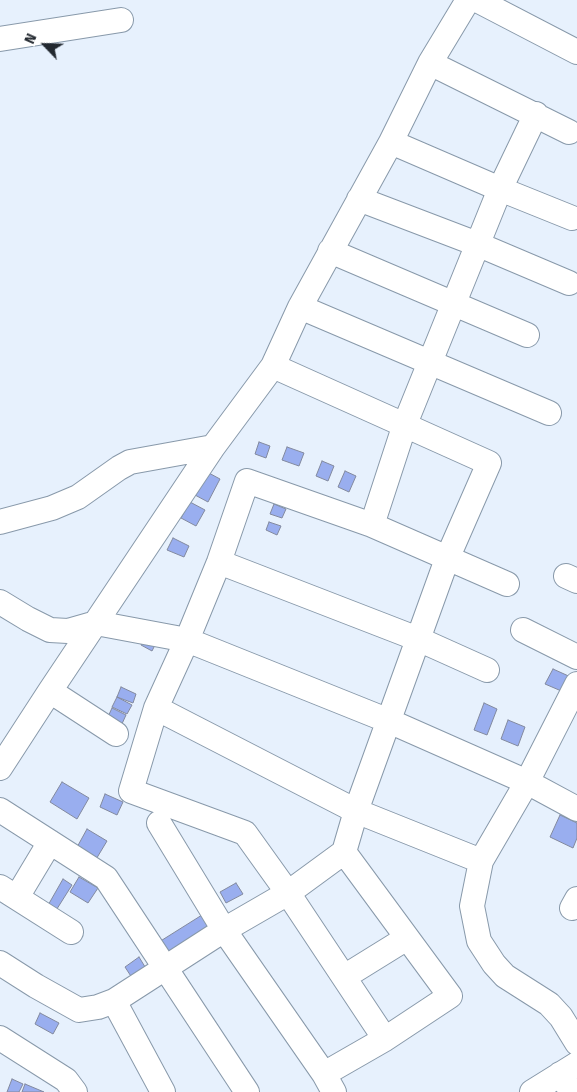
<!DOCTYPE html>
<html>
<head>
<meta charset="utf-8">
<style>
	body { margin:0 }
	#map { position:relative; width:577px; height:1092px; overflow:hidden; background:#e7f1fd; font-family:"Fira Sans",sans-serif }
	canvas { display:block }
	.north { position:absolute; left:20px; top:20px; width:50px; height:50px; -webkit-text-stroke:4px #fff; paint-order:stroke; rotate:294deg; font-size:14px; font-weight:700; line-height:20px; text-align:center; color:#232930 }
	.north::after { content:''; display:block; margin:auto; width:18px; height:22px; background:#232930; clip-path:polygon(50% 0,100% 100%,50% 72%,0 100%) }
</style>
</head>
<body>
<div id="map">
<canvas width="577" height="1092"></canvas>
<div class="north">N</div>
</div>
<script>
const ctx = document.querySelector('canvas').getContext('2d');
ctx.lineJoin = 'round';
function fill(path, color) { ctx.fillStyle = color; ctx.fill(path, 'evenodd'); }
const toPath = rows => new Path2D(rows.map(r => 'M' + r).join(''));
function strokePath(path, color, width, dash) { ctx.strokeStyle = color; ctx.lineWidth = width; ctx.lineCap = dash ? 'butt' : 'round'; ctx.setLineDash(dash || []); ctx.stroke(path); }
const building = toPath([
	[259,442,270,446,266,458,255,454,259,442],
	[287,447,304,453,299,466,282,460,287,447],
	[322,461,334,466,328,481,316,476,322,461],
	[345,471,356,476,349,492,338,487,345,471],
	[207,472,220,479,208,502,195,495,207,472],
	[190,502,205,510,196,526,181,518,190,502],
	[274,504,286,509,282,518,270,514,274,504],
	[269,522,281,526,277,535,266,530,269,522],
	[173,538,189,546,184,557,167,550,173,538],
	[145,635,157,641,152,651,141,645,145,635],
	[553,669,573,678,566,693,545,684,553,669],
	[121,687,136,694,133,703,117,697,121,687],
	[117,697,132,705,127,714,112,707,117,697],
	[484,703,497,709,487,735,474,730,484,703],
	[112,708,126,715,121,726,107,719,112,708],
	[508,720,525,727,518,746,501,739,508,720],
	[62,782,89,798,77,819,50,802,62,782],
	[105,794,123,802,117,815,100,807,105,794],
	[560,815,577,823,577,838,573,848,550,837,560,815],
	[87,829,107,841,95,861,76,849,87,829],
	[79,877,98,888,88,903,70,892,79,877],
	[63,879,72,885,55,912,47,907,63,879],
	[236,883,243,894,226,903,220,892,236,883],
	[202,915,212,931,170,959,159,942,202,915],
	[139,957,150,975,136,984,125,967,139,957],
	[40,1013,59,1023,53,1034,35,1024,40,1013],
	[12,1079,23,1084,19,1092,7,1092,12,1079],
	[25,1084,44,1092,22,1092,25,1084]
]);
const minor = toPath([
	[477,0,577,52],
	[0,39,121,20],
	[430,63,569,132],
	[536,114,500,189,572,218],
	[359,199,477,244,569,283],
	[330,251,527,335],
	[300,307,549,413],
	[0,522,52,508,78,497,119,468,130,462,213,447],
	[372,525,507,584],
	[219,562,418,639,487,670],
	[566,576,577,581],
	[0,602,28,619,50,630,68,631,96,623,187,640,389,721,527,782,577,809],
	[523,630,577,657],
	[577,684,527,782,481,861,472,906,479,941,494,964,505,976,549,1004,561,1017,577,1043],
	[50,691,116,734],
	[156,708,356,811,481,861],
	[0,768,50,691,213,447,273,366,300,307,391,142,430,63,468,0],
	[0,810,106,878,247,1092],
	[159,823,224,930,324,1074,334,1092],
	[0,887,71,932],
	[17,897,50,842],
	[572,908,577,899],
	[0,963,36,986,79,1010,98,1007,114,1001,224,930,288,893,344,852,356,811,447,559,489,463,273,366],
	[344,977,407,938],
	[114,1001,163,1092],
	[0,1038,66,1080,75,1092],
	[385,1039,288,893,245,833,131,791,156,708,187,640,219,562,247,481,372,525,405,424,500,189,391,142],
	[324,1074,385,1039,450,996,344,852],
	[560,1074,572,1092],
	[532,1092,577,1064]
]);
fill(building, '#99aeef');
strokePath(building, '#82899e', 1);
strokePath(minor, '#89a', 26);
strokePath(minor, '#fff', 24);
</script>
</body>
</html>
